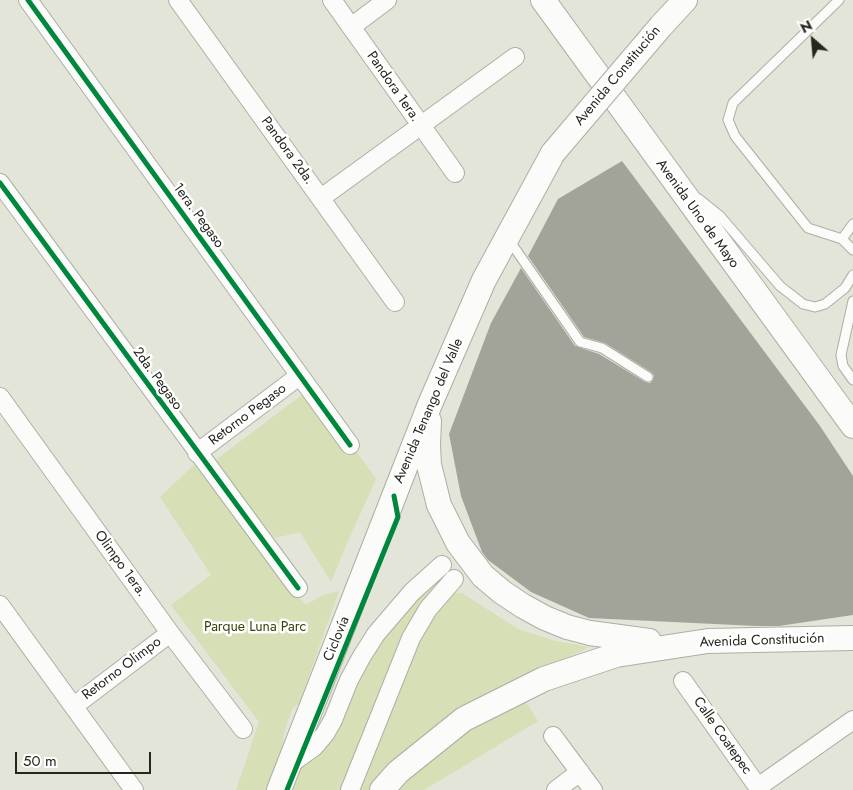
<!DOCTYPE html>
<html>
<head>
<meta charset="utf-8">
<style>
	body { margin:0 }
	#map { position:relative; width:853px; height:790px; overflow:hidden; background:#e2e5d8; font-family:Jost,sans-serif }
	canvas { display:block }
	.north { position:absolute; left:788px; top:15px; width:50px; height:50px; -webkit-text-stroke:4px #fff; paint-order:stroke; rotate:333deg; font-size:14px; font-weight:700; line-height:20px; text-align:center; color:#25271e }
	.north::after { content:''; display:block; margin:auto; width:18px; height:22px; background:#25271e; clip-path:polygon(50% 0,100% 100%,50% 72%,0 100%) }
	.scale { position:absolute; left:15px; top:752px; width:136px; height:22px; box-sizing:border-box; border:2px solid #25271e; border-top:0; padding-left:6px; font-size:15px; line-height:18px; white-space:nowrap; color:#25271e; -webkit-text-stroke:4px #fff; paint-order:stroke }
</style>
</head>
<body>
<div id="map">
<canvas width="853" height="790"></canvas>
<div class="north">N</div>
<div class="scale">50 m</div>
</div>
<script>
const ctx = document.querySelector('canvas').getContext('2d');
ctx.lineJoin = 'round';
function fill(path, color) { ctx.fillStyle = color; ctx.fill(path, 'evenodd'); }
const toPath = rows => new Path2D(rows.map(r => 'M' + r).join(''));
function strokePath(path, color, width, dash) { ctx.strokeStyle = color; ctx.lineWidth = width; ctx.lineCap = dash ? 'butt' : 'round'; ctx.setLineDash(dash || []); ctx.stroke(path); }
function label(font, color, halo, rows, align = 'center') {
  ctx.font = font + ' Jost,sans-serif'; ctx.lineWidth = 5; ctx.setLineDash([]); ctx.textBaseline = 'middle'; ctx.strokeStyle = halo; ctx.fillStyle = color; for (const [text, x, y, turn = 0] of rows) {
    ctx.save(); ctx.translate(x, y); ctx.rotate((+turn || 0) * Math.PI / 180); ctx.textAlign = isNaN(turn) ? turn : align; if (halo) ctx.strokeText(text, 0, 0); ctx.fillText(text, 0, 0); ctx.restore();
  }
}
const green = toPath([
	[311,388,376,479,348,541,331,582,300,532,275,538,213,462],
	[196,463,252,541,306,605,323,595,339,591,299,704,293,708,288,720,283,738,282,770,274,790,236,790,259,722,171,605,211,575,160,497],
	[438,578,442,583,345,790,287,790,294,774,379,638],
	[453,593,462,593,518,629,555,641,589,647,523,682,374,790,356,790,426,623],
	[521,695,538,721,424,790,387,790,400,776]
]);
const building = toPath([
	[622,161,820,426,853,476,853,615,779,626,756,626,589,618,531,592,488,560,482,552,461,496,449,434,491,323,521,268,575,346,599,354,645,382,650,383,653,380,654,375,651,372,605,343,584,337,528,256,558,199]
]);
const lane = toPath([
	[839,0,733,103,728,120,735,136,808,228,842,239,853,250],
	[699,199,720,216,780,286,803,304,815,307,825,304,845,288,853,275],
	[842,239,853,224],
	[509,240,580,342,602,348,648,377],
	[853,301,841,355,843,366,853,380]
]);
const street = toPath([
	[28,0,350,445],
	[178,0,395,302],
	[332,0,455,173],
	[351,27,387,0],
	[0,183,298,588],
	[321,198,515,57],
	[0,397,170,633,243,729],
	[197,453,299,376],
	[0,605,134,790],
	[683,681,760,790],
	[74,706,170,633],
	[553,736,593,790],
	[289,765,314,747,325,734,333,720,349,680,362,656,376,634,412,592,442,565],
	[758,787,853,720],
	[350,790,411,638,428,609,454,579],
	[556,790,580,772]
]);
const secondary = toPath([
	[543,0,853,426],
	[661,26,685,0],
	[429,421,428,445,429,465,439,505,458,543,483,576,502,592,523,606,545,618,567,627,590,633,649,641],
	[279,790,430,404,484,280,553,153],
	[382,790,398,772,464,719,544,679,616,655,708,641,853,638]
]);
const secondaryBridge = toPath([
	[553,153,661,26]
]);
const cycleway = toPath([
	[28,0,350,445],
	[0,183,298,588],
	[287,790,398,517,394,496]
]);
const streetNames = [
	["Avenida Constitución",618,76,-50],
	["Pandora 1era.",393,87,55],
	["Pandora 2da.",287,151,54],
	["Avenida Uno de Mayo",697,214,54],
	["1era. Pegaso",198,216,54],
	["2da. Pegaso",157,379,54],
	["Avenida Tenango del Valle",429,411,-67],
	["Retorno Pegaso",248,415,-37],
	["Olimpo 1era.",120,564,54],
	["Ciclovía",337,639,-68],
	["Avenida Constitución",762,641,-2],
	["Retorno Olimpo",122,669,-37],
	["Calle Coatepec",722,736,55]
];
const parkNames = [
	["Parque Luna Parc",255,628]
];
fill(green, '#d6dfb6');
fill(building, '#a2a49a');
strokePath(lane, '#acafa4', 11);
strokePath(street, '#acafa4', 20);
strokePath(secondary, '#acafa4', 26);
strokePath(lane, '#fbfbf9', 9);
strokePath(street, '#fbfbf9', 18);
strokePath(secondary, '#fbfbf9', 24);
strokePath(secondaryBridge, '#acafa4', 26, []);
strokePath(secondaryBridge, '#fbfbf9', 24);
strokePath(cycleway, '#00873e', 5);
label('14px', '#25271e', '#fff', streetNames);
label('14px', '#39410a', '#fff', parkNames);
</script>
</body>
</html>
